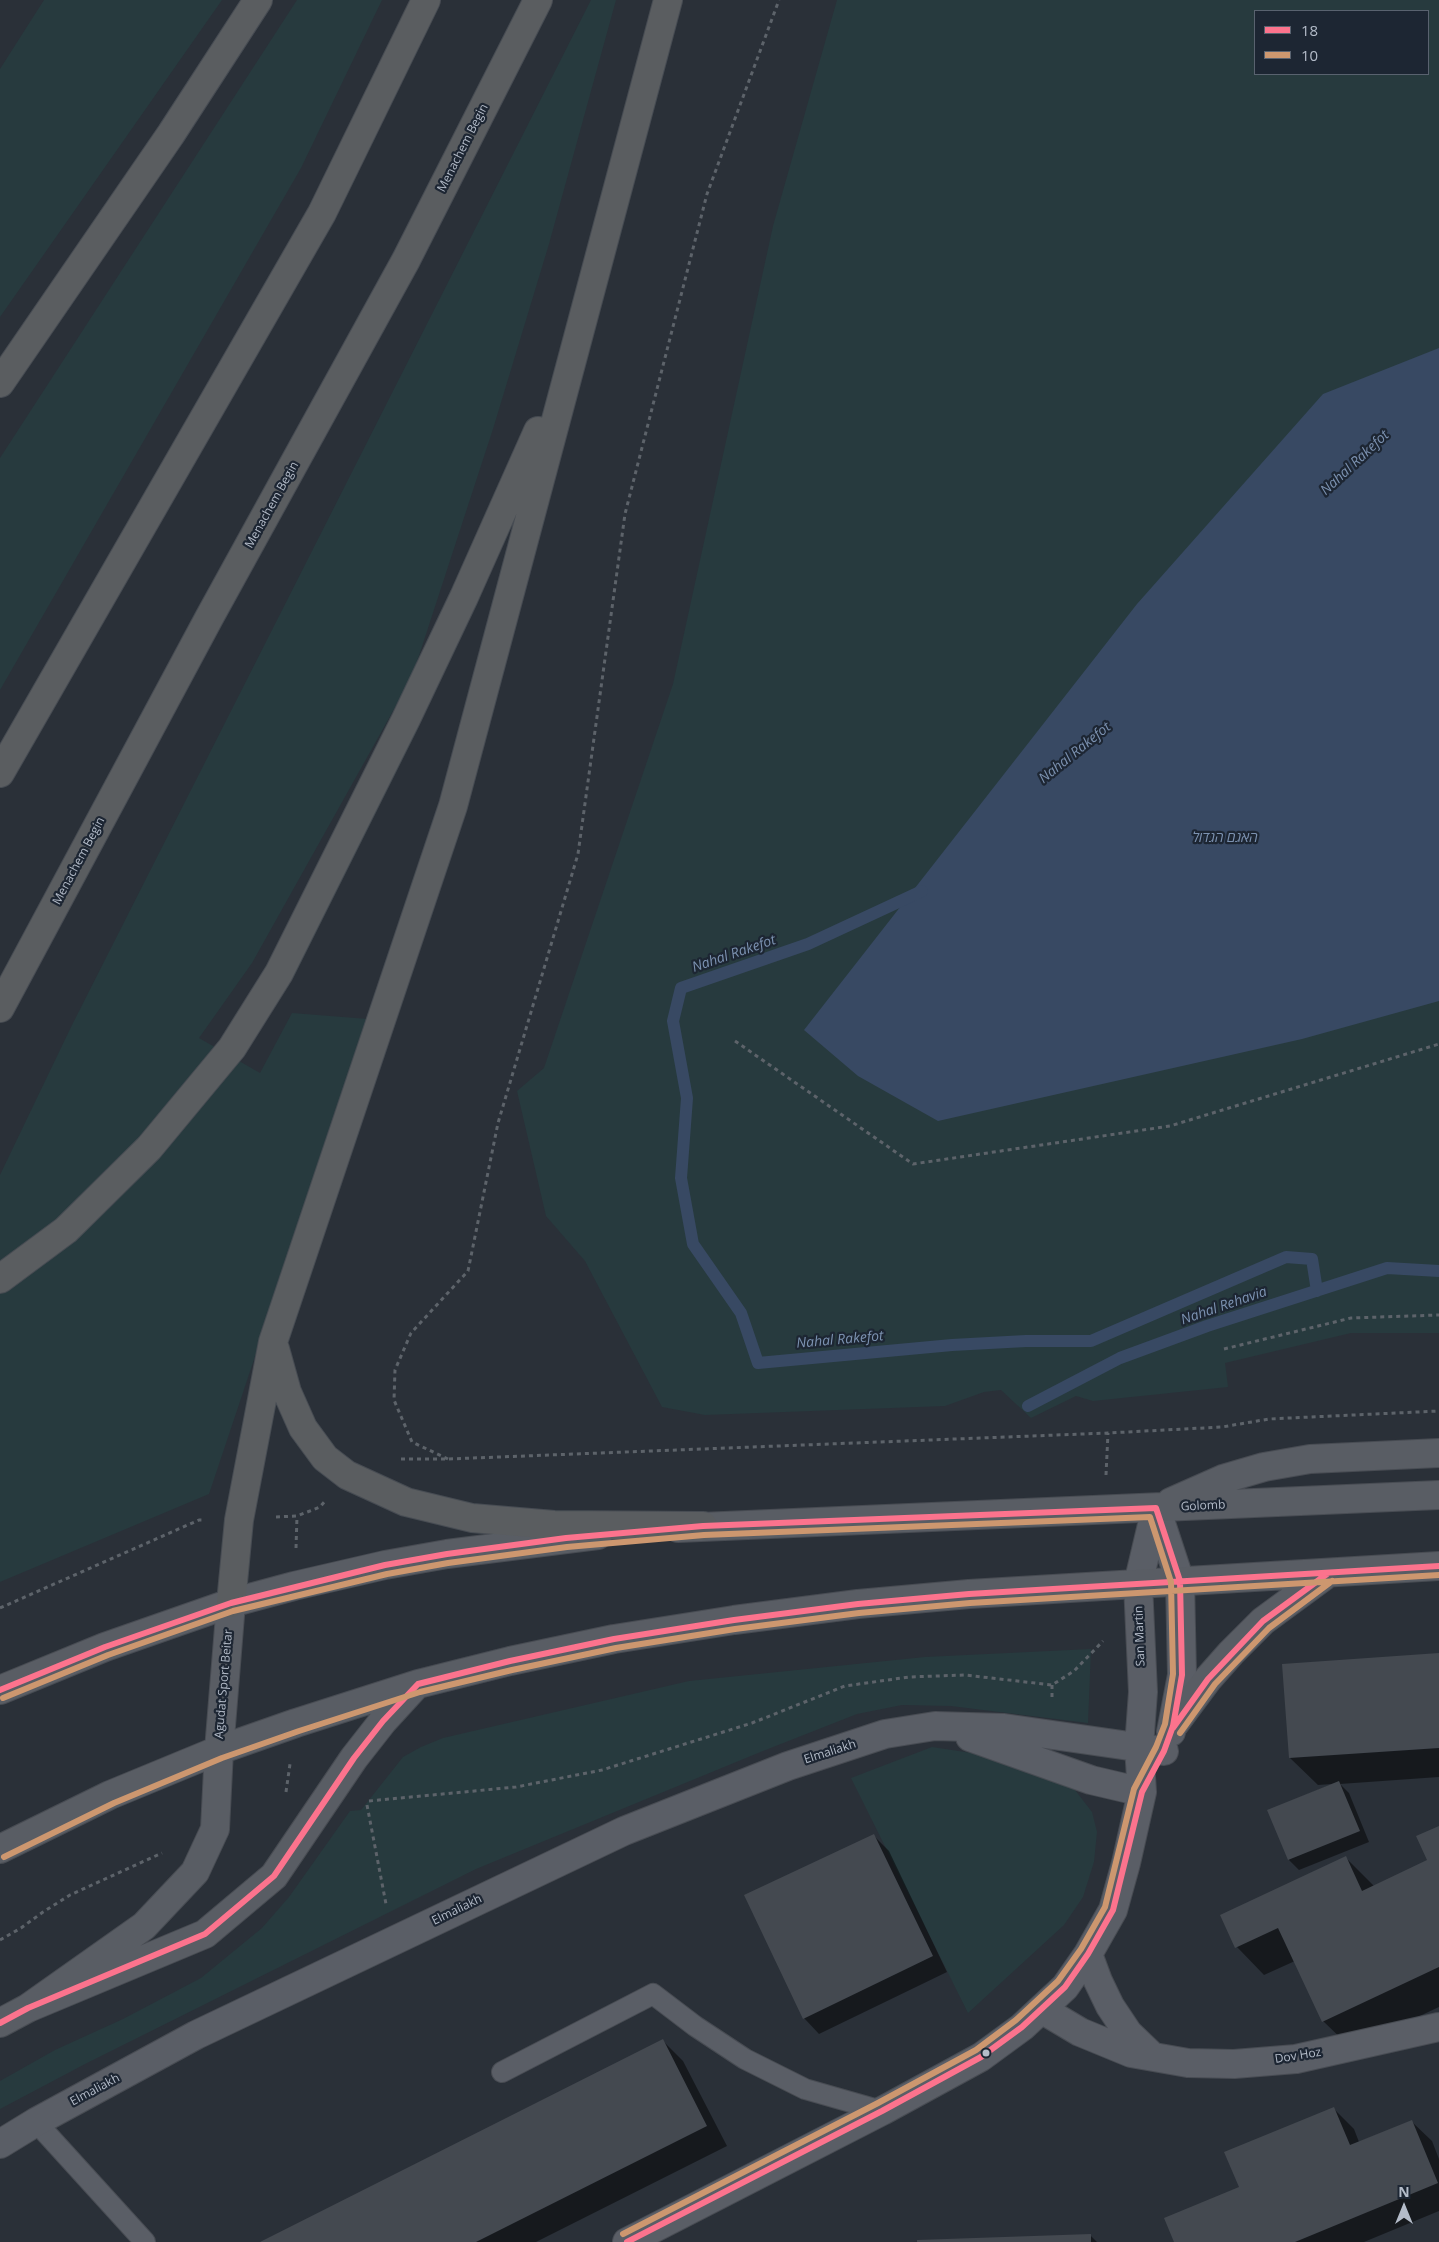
<!DOCTYPE html>
<html>
<head>
<meta charset="utf-8">
<style>
	body { margin:0 }
	#map { position:relative; width:1439px; height:2242px; overflow:hidden; background:#2a3038; font-family:"Open Sans",sans-serif }
	canvas { display:block }
	.legend { position:absolute; left:1254px; top:10px; width:175px; height:65px; box-sizing:border-box; background:#1d2633; border:1px solid #59626f; margin:0; padding:6px 9px; list-style:none; font-size:15px; color:#b4bcc9 }
	.legend li { display:flex; align-items:center; gap:10px; height:25px }
	.legend b { width:25px; border:1px solid #59626f }
	.north { position:absolute; left:1379px; top:2182px; width:50px; height:50px; -webkit-text-stroke:4px #1d2633; paint-order:stroke; rotate:0deg; font-size:14px; font-weight:700; line-height:20px; text-align:center; color:#b4bcc9 }
	.north::after { content:''; display:block; margin:auto; width:18px; height:22px; background:#b4bcc9; clip-path:polygon(50% 0,100% 100%,50% 72%,0 100%) }
</style>
</head>
<body>
<div id="map">
<canvas width="1439" height="2242"></canvas>
<ul class="legend">
<li><b style="height:6px;background:#fc738d"></b>18</li>
<li><b style="height:6px;background:#cd976f"></b>10</li>
</ul>
<div class="north">N</div>
</div>
<script>
const ctx = document.querySelector('canvas').getContext('2d');
ctx.lineJoin = 'round';
function fill(path, color) { ctx.fillStyle = color; ctx.fill(path, 'evenodd'); }
const toPath = rows => new Path2D(rows.map(r => 'M' + r).join(''));
function strokePath(path, color, width, dash) { ctx.strokeStyle = color; ctx.lineWidth = width; ctx.lineCap = dash ? 'butt' : 'round'; ctx.setLineDash(dash || []); ctx.stroke(path); }
function label(font, color, halo, rows, align = 'center') {
  ctx.font = font + ' "Open Sans",Heebo,sans-serif'; ctx.lineWidth = 4.5; ctx.setLineDash([]); ctx.textBaseline = 'middle'; ctx.strokeStyle = halo; ctx.fillStyle = color; for (const [text, x, y, turn = 0] of rows) {
    ctx.save(); ctx.translate(x, y); ctx.rotate((+turn || 0) * Math.PI / 180); ctx.textAlign = isNaN(turn) ? turn : align; if (halo) ctx.strokeText(text, 0, 0); ctx.fillText(text, 0, 0); ctx.restore();
  }
}
const green = toPath([
	[44,0,222,0,0,317,0,69],
	[297,0,382,0,301,168,0,690,0,458],
	[591,0,616,0,549,244,493,429,412,677,252,963,199,1038,260,1073,292,1013,368,1019,209,1494,0,1582,0,1175,72,1025],
	[837,0,1439,0,1439,1333,1351,1333,1225,1363,1228,1387,1093,1401,1076,1396,1031,1418,1001,1390,984,1392,945,1406,705,1415,662,1407,585,1261,546,1216,517,1091,544,1068,673,684,773,226],
	[1255,11,1428,11,1428,74,1255,74],
	[1091,1649,1088,1723,951,1706,902,1705,857,1714,763,1751,476,1869,87,2063,0,2109,0,2081,55,2050,123,2019,201,1978,262,1928,289,1897,350,1811,361,1810,403,1757,421,1747,443,1738,689,1681,925,1657],
	[932,1747,985,1755,1075,1790,1092,1812,1097,1832,1094,1862,1083,1897,1064,1925,968,2013,851,1778]
]);
const water = toPath([
	[1439,348,1439,1001,1302,1039,938,1121,858,1076,804,1030,1137,604,1323,394]
]);
const shadow = toPath([
	[1439,1654,1439,1777,1340,1784,1349,1793,1369,1842,1299,1870,1289,1860,1269,1810,1332,1784,1318,1785,1290,1758],
	[1439,1827,1439,2007,1351,2048,1323,2021,1295,1961,1264,1975,1237,1947,1221,1916,1345,1857,1374,1886,1429,1860],
	[873,1835,889,1851,947,1972,819,2034,804,2018],
	[663,2041,683,2061,727,2146,536,2242,263,2242],
	[1334,2109,1354,2129,1359,2142,1411,2121,1432,2141,1439,2159,1439,2211,1364,2242,1176,2242],
	[1090,2235,1097,2242,913,2242]
]);
const stream = toPath([
	[922,891,808,944,681,988,673,1021,687,1098,681,1178,693,1244,741,1313,758,1363,952,1345,1026,1341,1091,1341,1286,1257,1312,1259,1317,1291],
	[1028,1406,1120,1358,1207,1326,1387,1268,1439,1271]
]);
const building = toPath([
	[1439,1653,1439,1748,1289,1758,1282,1664],
	[1339,1781,1360,1831,1288,1860,1267,1810],
	[1439,1826,1439,1967,1322,2022,1278,1928,1235,1948,1220,1915,1346,1856,1362,1891,1427,1860,1416,1836],
	[874,1834,933,1956,803,2019,744,1895],
	[663,2039,707,2126,476,2242,260,2242],
	[1334,2107,1350,2145,1412,2120,1438,2183,1295,2242,1174,2242,1164,2218,1239,2187,1224,2152],
	[1091,2234,1091,2242,917,2242,917,2240]
]);
const path = toPath([
	[735,1041,913,1164,1170,1126,1439,1044],
	[1224,1349,1351,1318,1439,1315],
	[401,1459,448,1459,1108,1433,1222,1427,1269,1419,1439,1411],
	[448,1459,412,1442,394,1400,395,1370,411,1333,468,1271,498,1123,578,854,625,514,707,194,779,0],
	[1106,1475,1108,1433],
	[276,1517,297,1516,320,1507,325,1501],
	[296,1548,297,1516],
	[0,1608,199,1520,205,1520],
	[1052,1685,1052,1699],
	[286,1792,290,1764],
	[369,1801,516,1787,602,1770,752,1723,845,1686,909,1677,965,1675,1052,1685,1074,1671,1103,1641],
	[367,1805,386,1904],
	[0,1940,21,1928,43,1912,70,1895,162,1853]
]);
const lane = toPath([
	[502,2072,653,1994,695,2026,745,2059,805,2089,882,2111],
	[36,2122,145,2242]
]);
const street = toPath([
	[1156,1508,1180,1581,1182,1675,1171,1732],
	[970,1737,1091,1780,1142,1792],
	[1088,1954,1098,1981,1110,2006,1128,2033,1152,2056],
	[1043,2010,1080,2032,1131,2053,1188,2063,1234,2064,1296,2059,1439,2027],
	[0,2144,36,2122,196,2035,624,1831,788,1766,885,1734,935,1726,1004,1728,1164,1751],
	[627,2242,882,2111,981,2057,1022,2027,1065,1987,1088,1954,1113,1910,1126,1863,1142,1792,1139,1747,1143,1692,1138,1584,1156,1508]
]);
const secondary = toPath([
	[1171,1502,1223,1479,1264,1467,1310,1459,1439,1453],
	[678,1528,1439,1495],
	[0,1690,105,1647,231,1603,294,1586,385,1565,447,1554,598,1535],
	[1173,1726,1208,1679,1231,1653,1263,1621,1327,1574],
	[0,1849,110,1795,219,1750,296,1723,418,1684,510,1661,614,1639,734,1620,858,1604,969,1594,1439,1566],
	[28,2008,205,1934,274,1876,354,1758,383,1721,416,1685],
	[0,2023,28,2008,144,1926,195,1872,215,1829,219,1750,231,1603]
]);
const highway = toPath([
	[0,383,171,134,258,0],
	[0,773,322,213,426,0],
	[0,1008,209,618,406,260,538,0],
	[0,1279,66,1230,149,1148,232,1048,279,973,406,719,464,597,538,431],
	[275,1349,287,1392,303,1428,325,1458,347,1475,406,1502,472,1518,554,1525,703,1526],
	[231,1603,239,1520,273,1342,453,806,668,0]
]);
const bus1 = toPath([
	[0,1690,105,1647,231,1603,385,1565,447,1554,566,1538,703,1526,1156,1508,1180,1581,1182,1675,1173,1726,1164,1751,1142,1792,1113,1910,1088,1954,1065,1987,1022,2027,981,2057,882,2111,627,2242],
	[1173,1728,1208,1679,1263,1621,1327,1574],
	[0,2023,28,2008,205,1934,274,1876,354,1758,383,1721,418,1684,510,1661,614,1639,734,1620,858,1604,969,1594,1439,1566]
]);
const bus2 = toPath([
	[3,1698,108,1655,233,1611,387,1574,448,1563,567,1547,704,1535,1150,1517,1171,1582,1173,1674,1165,1724,1156,1747,1134,1789,1105,1907,1081,1949,1058,1981,1016,2020,976,2050,878,2103,623,2234],
	[1180,1733,1215,1684,1269,1628,1332,1581],
	[4,1857,114,1803,222,1758,299,1731,420,1692,512,1670,616,1648,735,1629,859,1613,970,1603,1439,1575]
]);
const markers = [
	[986,2053,4.5,"#b4bcc9"]
];
const streetNames = [
	["Menachem Begin",463,148,-63],
	["Menachem Begin",272,505,-61],
	["Menachem Begin",79,861,-62],
	["Golomb",1203,1506,-3],
	["San Martin",1140,1636,-92],
	["Agudat Sport Beitar",224,1684,-85],
	["Elmaliakh",830,1752,-18],
	["Elmaliakh",457,1910,-26],
	["Dov Hoz",1298,2056,-9],
	["Elmaliakh",95,2090,-28]
];
const waterNames = [
	["Nahal Rakefot",1355,463,-43],
	["Nahal Rakefot",1075,753,-39],
	["האגם הגדול",1225,838],
	["Nahal Rakefot",734,954,-19],
	["Nahal Rehavia",1224,1306,-19],
	["Nahal Rakefot",840,1340,-5]
];
fill(green, '#273a3e');
fill(water, '#384963');
fill(shadow, '#0007');
strokePath(stream, '#384963', 12);
fill(building, '#444950');
strokePath(lane, '#484c53', 22);
strokePath(street, '#484c53', 30);
strokePath(secondary, '#484c53', 30);
strokePath(highway, '#474c53', 30);
strokePath(path, '#5d636a', 3, [4, 4]);
strokePath(lane, '#5a5e66', 20);
strokePath(street, '#5a5e66', 28);
strokePath(secondary, '#595d64', 28);
strokePath(highway, '#5a5d60', 28);
strokePath(bus1, '#fc738d', 6);
strokePath(bus2, '#cd976f', 6);
for (const [x, y, r, color] of markers) { const dot = new Path2D(); dot.arc(x, y, r, 0, 2 * Math.PI); ctx.fillStyle = color; ctx.fill(dot); strokePath(dot, '#1d2633', 2); }
label('12px', '#b4bcc9', '#1d2633', streetNames);
label('italic 14px', '#7c92b1', '#1d2633', waterNames);
</script>
</body>
</html>
